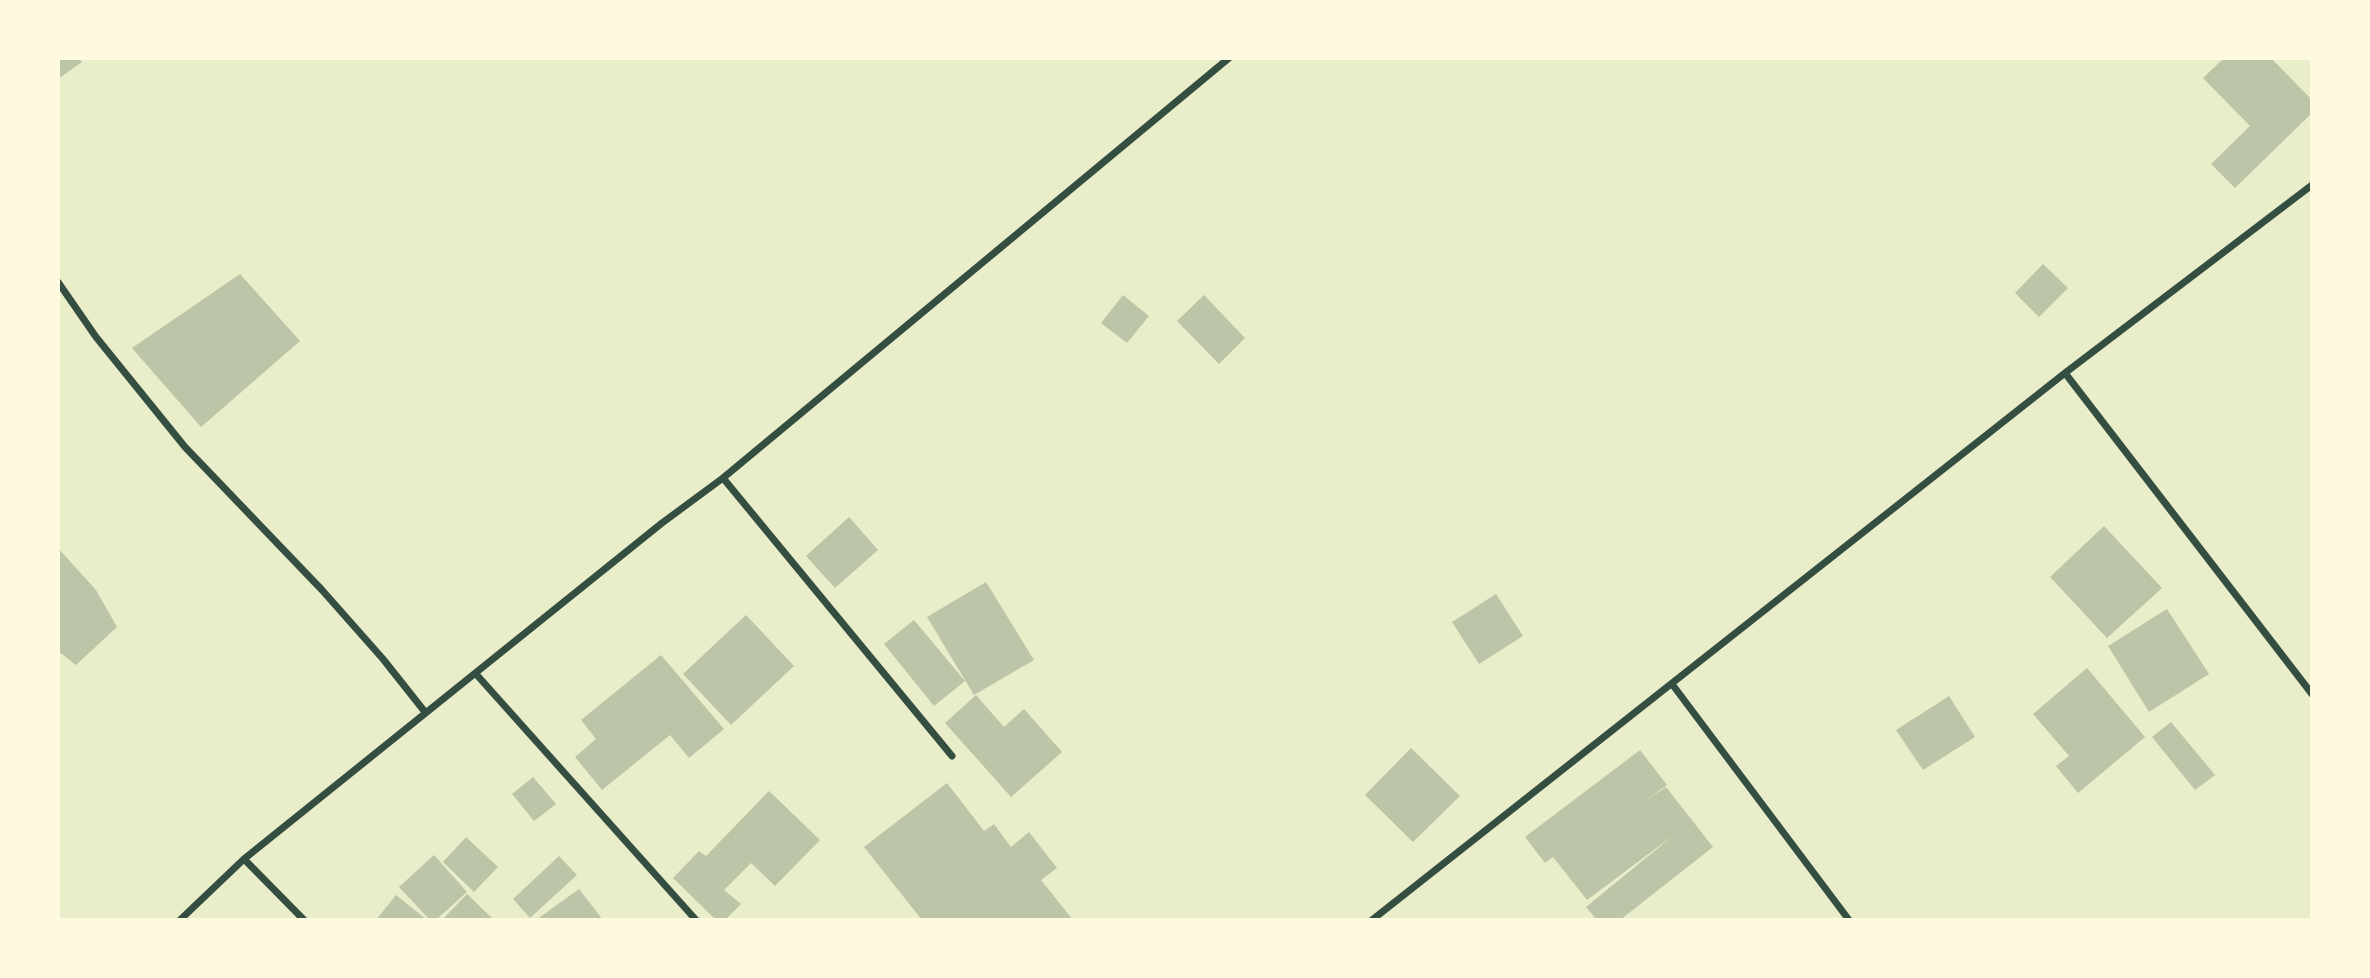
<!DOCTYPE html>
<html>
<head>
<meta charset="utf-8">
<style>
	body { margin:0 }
	#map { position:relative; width:2370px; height:978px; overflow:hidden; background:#e9edc9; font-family:"PT Sans Narrow",sans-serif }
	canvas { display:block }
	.frame { position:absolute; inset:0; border:60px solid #fefae0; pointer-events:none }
</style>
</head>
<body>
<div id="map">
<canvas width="2370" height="978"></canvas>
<div class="frame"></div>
</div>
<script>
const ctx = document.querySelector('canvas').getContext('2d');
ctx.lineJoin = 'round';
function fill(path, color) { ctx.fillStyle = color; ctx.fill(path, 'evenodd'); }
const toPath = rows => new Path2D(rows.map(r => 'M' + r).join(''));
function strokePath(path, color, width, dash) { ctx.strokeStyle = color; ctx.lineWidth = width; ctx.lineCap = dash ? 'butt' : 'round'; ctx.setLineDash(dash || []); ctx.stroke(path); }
const building = toPath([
	[58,58,79,58,82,62,58,79],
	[2224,58,2271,58,2312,100,2312,113,2235,188,2211,164,2250,126,2203,78],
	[2043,264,2068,288,2039,317,2015,293],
	[240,274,300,341,201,427,132,348],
	[1123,295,1149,316,1127,343,1101,323],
	[1204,295,1245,338,1219,364,1177,321],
	[849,517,878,550,835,588,806,556],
	[2104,526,2162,588,2107,638,2050,577],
	[58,548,96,590,117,627,76,665,58,651],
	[986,582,1034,660,974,695,927,617],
	[1496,594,1523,636,1479,664,1452,622],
	[2167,609,2209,674,2149,712,2108,646],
	[746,615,794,666,731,725,683,674],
	[914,620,965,681,934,706,884,644],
	[661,655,724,729,689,758,670,735,602,790,575,757,596,739,581,720],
	[2087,668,2145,737,2078,793,2056,766,2069,756,2033,714],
	[976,695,1004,727,1024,709,1062,752,1011,797,945,723],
	[1949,696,1975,737,1923,770,1896,730],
	[2171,722,2215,775,2195,790,2152,737],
	[1411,748,1460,796,1413,842,1365,795],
	[1640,750,1667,785,1646,800,1666,787,1713,847,1620,920,1597,920,1586,907,1674,835,1587,900,1553,857,1545,863,1525,837],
	[533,777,556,804,534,821,512,794],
	[947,783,984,831,994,824,1011,847,1029,832,1057,868,1041,880,1073,920,922,920,864,847],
	[769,791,820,840,775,886,751,863,724,890,741,904,725,920,716,920,673,878,699,851,706,856],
	[466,837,498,867,474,892,443,862],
	[434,855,467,892,436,920,430,920,399,887],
	[559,856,577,875,530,918,513,899],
	[579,889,603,920,536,920],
	[467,894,494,920,442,920],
	[396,895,426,919,425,920,376,920]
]);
const minor = toPath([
	[58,282,96,337,185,447,322,590,383,659,425,712],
	[2065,373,2312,694],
	[723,478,952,756],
	[476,674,696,920],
	[1672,684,1849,920],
	[244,859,304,920],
	[180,920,244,859,662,523,723,478,1229,58],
	[1372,920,2065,373,2312,185]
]);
fill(building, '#bcc5a7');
strokePath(minor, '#344e41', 7);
</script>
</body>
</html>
